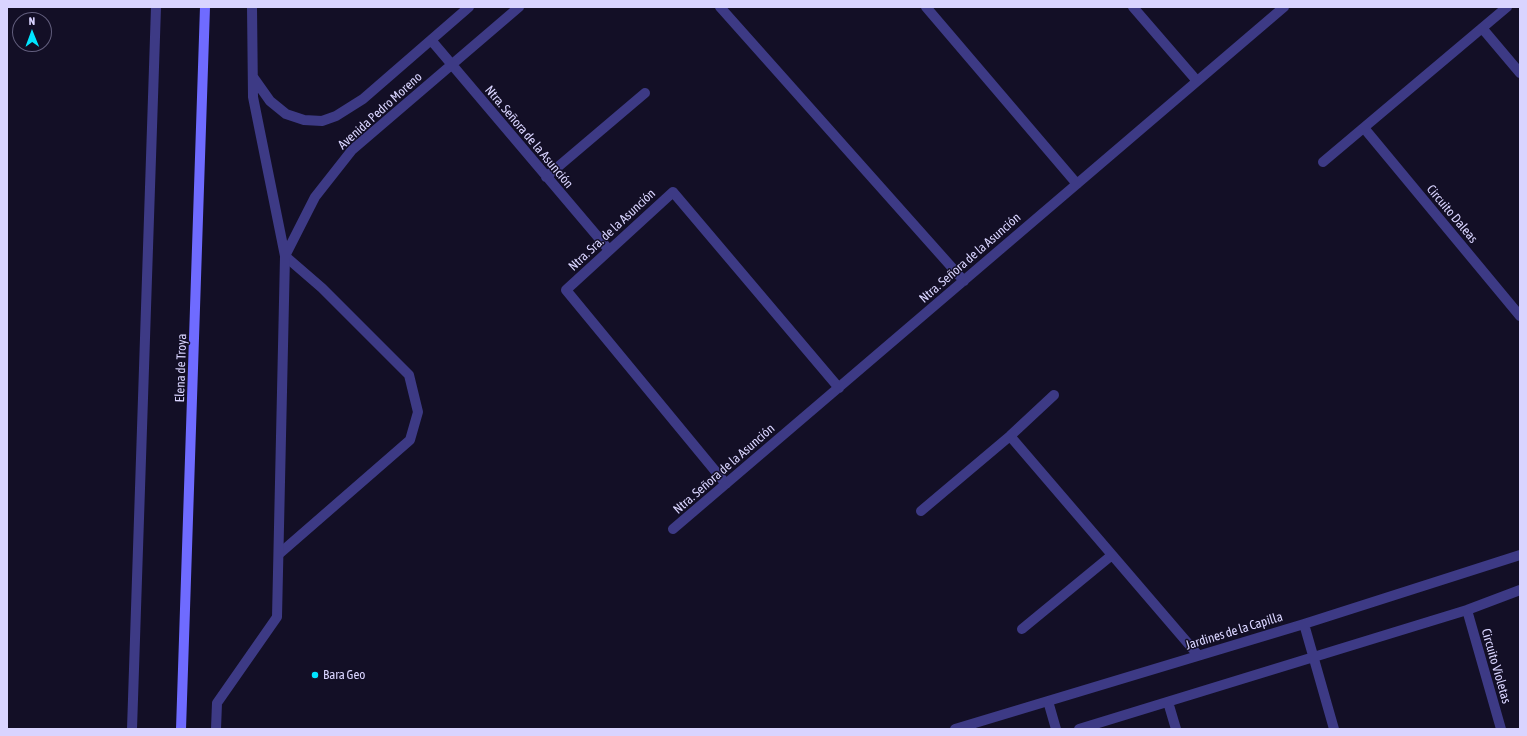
<!DOCTYPE html>
<html>
<head>
<meta charset="utf-8">
<style>
	body { margin:0 }
	#map { position:relative; width:1527px; height:736px; overflow:hidden; background:#130f26; font-family:"Asap Condensed",sans-serif }
	canvas { display:block }
	.frame { position:absolute; inset:0; border:8px solid #d9d4ff; pointer-events:none }
	.north { position:absolute; left:12px; top:12px; width:40px; height:40px; box-sizing:border-box; background:#130f26; border:1px solid #625e7d; border-radius:50%; rotate:359deg; font-size:11px; font-weight:700; line-height:16px; text-align:center; color:#d9d4ff }
	.north::after { content:''; display:block; margin:auto; width:14px; height:18px; background:#00e5ff; clip-path:polygon(50% 0,100% 100%,50% 72%,0 100%) }
</style>
</head>
<body>
<div id="map">
<canvas width="1527" height="736"></canvas>
<div class="frame"></div>
<div class="north">N</div>
</div>
<script>
const ctx = document.querySelector('canvas').getContext('2d');
ctx.lineJoin = 'round';
const toPath = rows => new Path2D(rows.map(r => 'M' + r).join(''));
function strokePath(path, color, width, dash) { ctx.strokeStyle = color; ctx.lineWidth = width; ctx.lineCap = dash ? 'butt' : 'round'; ctx.setLineDash(dash || []); ctx.stroke(path); }
function label(font, color, halo, rows, align = 'center') {
  ctx.font = font + ' "Asap Condensed",sans-serif'; ctx.lineWidth = 3; ctx.setLineDash([]); ctx.textBaseline = 'middle'; ctx.strokeStyle = halo; ctx.fillStyle = color; for (const [text, x, y, turn = 0] of rows) {
    ctx.save(); ctx.translate(x, y); ctx.rotate((+turn || 0) * Math.PI / 180); ctx.textAlign = isNaN(turn) ? turn : align; if (halo) ctx.strokeText(text, 0, 0); ctx.fillText(text, 0, 0); ctx.restore();
  }
}
const lane = toPath([
	[279,554,410,440,418,412,409,375,322,288,285,256]
]);
const street = toPath([
	[720,7,964,281],
	[926,7,1077,184],
	[1133,7,1197,81],
	[1482,28,1520,73],
	[431,40,609,250],
	[253,77,270,101,286,114,304,120,322,121,336,116,363,99,469,7],
	[1364,128,1520,316],
	[1323,162,1507,7],
	[546,177,645,93],
	[285,256,315,197,352,150,519,7],
	[1010,436,1198,655],
	[726,484,566,290,673,192,839,388],
	[921,511,1010,436,1054,395],
	[673,529,1284,7],
	[1467,610,1501,729],
	[1304,624,1334,729],
	[1022,629,1112,555],
	[1048,701,1056,729],
	[1168,702,1176,729],
	[132,729,156,7],
	[216,729,217,703,277,617,285,256,253,97,252,7],
	[955,729,1304,624,1520,555],
	[1079,729,1467,610,1520,590]
]);
const secondary = toPath([
	[181,729,205,7]
]);
const markers = [
	[315,675,4,"#00e5ff"]
];
const streetNames = [
	["Avenida Pedro Moreno",380,111,-42],
	["Ntra. Señora de la Asunción",529,137,50],
	["Circuito Daleas",1452,214,50],
	["Ntra. Sra. de la Asunción",612,230,-43],
	["Ntra. Señora de la Asunción",970,258,-41],
	["Elena de Troya",181,368,-88],
	["Ntra. Señora de la Asunción",724,469,-41],
	["Jardines de la Capilla",1234,631,-17],
	["Circuito Violetas",1496,666,74]
];
const poiNames = [
	["Bara Geo",323,675]
];
strokePath(lane, '#3d3a85', 10);
strokePath(street, '#3d3a85', 10);
strokePath(secondary, '#6f6bff', 10);
for (const [x, y, r, color] of markers) { const dot = new Path2D(); dot.arc(x, y, r, 0, 2 * Math.PI); ctx.fillStyle = color; ctx.fill(dot); strokePath(dot, '#130f26', 1.5); }
label('13px', '#d9d4ff', '#130f26', streetNames);
label('13px', '#d9d4ff', '#130f26', poiNames, 'left');
</script>
</body>
</html>
